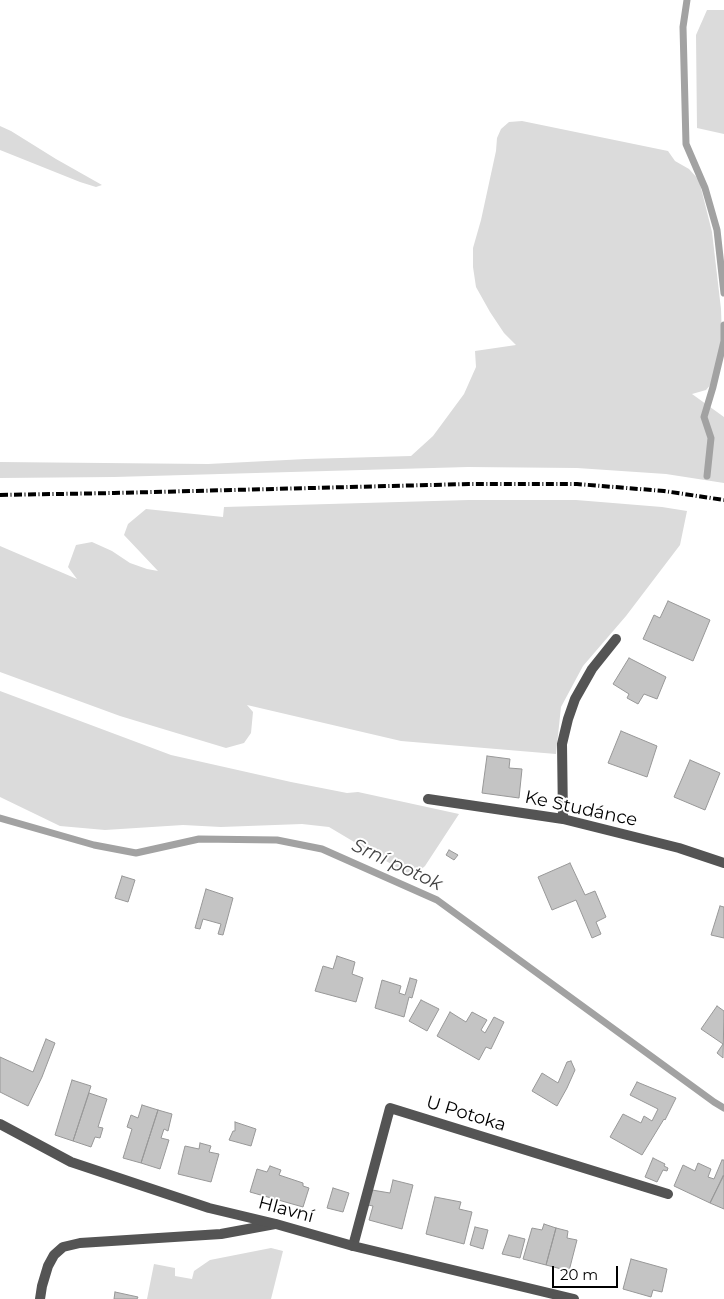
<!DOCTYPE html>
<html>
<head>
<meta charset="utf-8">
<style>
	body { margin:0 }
	#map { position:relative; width:724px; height:1299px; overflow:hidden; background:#fff; font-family:Montserrat,sans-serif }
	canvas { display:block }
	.scale { position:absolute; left:552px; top:1266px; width:66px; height:22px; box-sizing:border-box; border:2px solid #000; border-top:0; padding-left:6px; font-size:15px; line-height:18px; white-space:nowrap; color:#000; -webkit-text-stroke:4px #fff; paint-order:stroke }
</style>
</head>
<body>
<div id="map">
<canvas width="724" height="1299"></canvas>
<div class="scale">20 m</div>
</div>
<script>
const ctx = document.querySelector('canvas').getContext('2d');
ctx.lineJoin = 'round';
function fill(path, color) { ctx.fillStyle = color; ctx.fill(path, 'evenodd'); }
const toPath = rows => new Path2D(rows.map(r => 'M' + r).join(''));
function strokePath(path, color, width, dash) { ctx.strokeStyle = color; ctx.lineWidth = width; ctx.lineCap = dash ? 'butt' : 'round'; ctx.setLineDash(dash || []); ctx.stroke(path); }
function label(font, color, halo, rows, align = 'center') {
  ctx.font = font + ' Montserrat,sans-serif'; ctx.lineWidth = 4; ctx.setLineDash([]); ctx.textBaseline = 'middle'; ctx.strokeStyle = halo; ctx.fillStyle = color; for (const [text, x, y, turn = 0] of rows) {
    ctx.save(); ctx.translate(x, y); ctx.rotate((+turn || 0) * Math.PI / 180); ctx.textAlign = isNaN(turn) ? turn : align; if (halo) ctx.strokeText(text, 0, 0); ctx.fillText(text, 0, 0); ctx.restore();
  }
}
const green = toPath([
	[707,10,724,10,724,134,697,128,696,35],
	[522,121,668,151,675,161,689,169,699,180,712,232,721,309,722,339,712,383,706,390,692,394,724,417,724,483,666,474,577,468,468,467,114,477,0,478,0,462,208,464,306,459,411,456,433,436,464,394,476,367,475,351,516,345,504,333,490,312,476,287,473,267,473,248,481,220,496,151,497,138,501,129,509,122],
	[0,126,11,131,56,159,102,185,96,187,80,182,0,150],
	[469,500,576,500,662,507,687,511,680,545,626,616,583,666,561,707,556,754,401,741,247,705,253,712,251,733,244,743,226,748,120,716,0,672,0,546,77,579,68,567,76,545,92,542,112,551,130,563,147,569,158,571,124,535,128,524,146,509,223,517,224,507],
	[0,691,171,755,291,782,347,793,358,792,459,814,425,866,417,873,408,874,329,827,302,824,221,827,183,825,105,830,60,826,0,797],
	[271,1248,283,1251,271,1299,147,1299,154,1264,175,1268,175,1276,192,1279,194,1271,210,1260]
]);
const stream = toPath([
	[687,0,683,27,686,144,705,188,717,230,724,293],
	[707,476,711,438,704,417,713,387,724,341,724,325],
	[0,818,94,845,136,853,199,839,277,840,322,849,437,900,714,1102,724,1108]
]);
const building = toPath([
	[668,601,710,620,693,661,643,639,654,615,660,618,668,601],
	[629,658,666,677,657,699,644,694,638,704,627,698,629,694,613,684,629,658],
	[621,731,657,746,647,777,608,763,621,731],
	[487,756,510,759,509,768,522,769,519,798,482,793,487,756],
	[690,760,720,773,705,810,674,797,690,760],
	[449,850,458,855,454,860,446,855,449,850],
	[570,863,585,895,595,891,606,917,596,922,601,934,592,938,576,900,552,910,538,877,570,863],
	[122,876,135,880,128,902,115,898,122,876],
	[206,889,233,898,223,935,218,934,221,924,203,919,200,929,195,928,206,889],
	[720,906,724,907,724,938,711,935,720,906],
	[337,956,355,962,352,974,363,978,356,1002,315,991,323,966,333,969,337,956],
	[410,978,417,980,412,998,409,997,404,1017,375,1008,382,980,401,986,399,993,405,995,410,978],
	[421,1000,439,1009,427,1031,409,1021,421,1000],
	[717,1006,724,1011,723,1058,717,1053,723,1044,701,1029,717,1006],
	[450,1012,466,1022,472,1012,487,1020,481,1030,485,1033,494,1017,504,1022,491,1049,486,1047,479,1060,437,1036,450,1012],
	[46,1039,55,1043,42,1077,28,1106,0,1092,0,1057,33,1072,46,1039],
	[571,1061,575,1070,567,1088,557,1106,532,1091,542,1073,558,1083,567,1062,571,1061],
	[72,1080,91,1086,73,1141,55,1135,72,1080],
	[637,1082,676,1098,665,1120,664,1119,642,1155,610,1137,623,1114,641,1123,644,1116,652,1121,658,1109,630,1095,637,1082],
	[89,1093,107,1099,98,1127,103,1128,100,1138,95,1137,91,1147,73,1141,89,1093],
	[142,1105,158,1110,141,1163,123,1158,132,1129,127,1127,131,1115,138,1118,142,1105],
	[158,1110,172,1114,168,1131,164,1129,161,1138,169,1140,160,1169,141,1163,158,1110],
	[235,1122,256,1129,251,1146,229,1140,233,1131,235,1131,235,1122],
	[200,1143,211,1146,209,1152,219,1154,211,1182,178,1174,185,1146,199,1149,200,1143],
	[653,1158,665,1164,664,1166,668,1168,667,1171,663,1170,657,1182,645,1177,653,1158],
	[722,1160,724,1160,724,1175,710,1203,674,1186,683,1165,695,1171,698,1163,711,1169,708,1177,714,1179,722,1160],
	[270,1166,281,1170,279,1175,303,1183,303,1186,309,1188,303,1207,250,1192,257,1169,267,1172,270,1166],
	[723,1176,724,1176,724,1209,710,1203,723,1176],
	[393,1180,413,1185,402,1229,369,1220,373,1206,368,1205,372,1190,390,1193,393,1180],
	[333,1188,349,1193,343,1212,327,1208,333,1188],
	[435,1197,461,1202,459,1209,472,1212,464,1244,426,1234,435,1197],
	[544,1224,556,1228,546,1265,523,1259,532,1228,542,1230,544,1224],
	[475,1227,488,1230,483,1249,470,1245,475,1227],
	[556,1228,568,1231,567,1238,577,1240,569,1271,546,1265,556,1228],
	[509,1235,525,1239,520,1258,502,1254,509,1235],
	[631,1259,667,1269,662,1292,653,1290,651,1297,623,1289,631,1259],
	[115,1292,138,1297,137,1299,114,1299,115,1292]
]);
const service = toPath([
	[40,1299,42,1286,48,1266,54,1255,63,1247,80,1243,221,1234,275,1224]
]);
const minor = toPath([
	[428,799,563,819,679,848,724,863],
	[563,819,562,744,568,719,575,699,592,669,616,639],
	[353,1246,390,1108,668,1194]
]);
const tertiary = toPath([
	[0,1124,71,1162,209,1208,276,1224,353,1246,574,1299]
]);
const rail = toPath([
	[0,495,114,493,469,484,577,484,664,491,724,500]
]);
const streetNames = [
	["Ke Studánce",581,809,12],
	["U Potoka",466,1114,17],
	["Hlavní",286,1210,15]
];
const waterNames = [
	["Srní potok",397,865,25]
];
fill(green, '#dbdbdb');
strokePath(stream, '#a2a2a2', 7);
fill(building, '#c4c4c4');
strokePath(building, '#989898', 1);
strokePath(service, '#545454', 10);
strokePath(minor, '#545454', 10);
strokePath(tertiary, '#545454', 10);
strokePath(rail, '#000', 4, [8, 2.5, 1, 2.5]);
label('18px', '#000', '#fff', streetNames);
label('italic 19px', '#434343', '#fff', waterNames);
</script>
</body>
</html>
